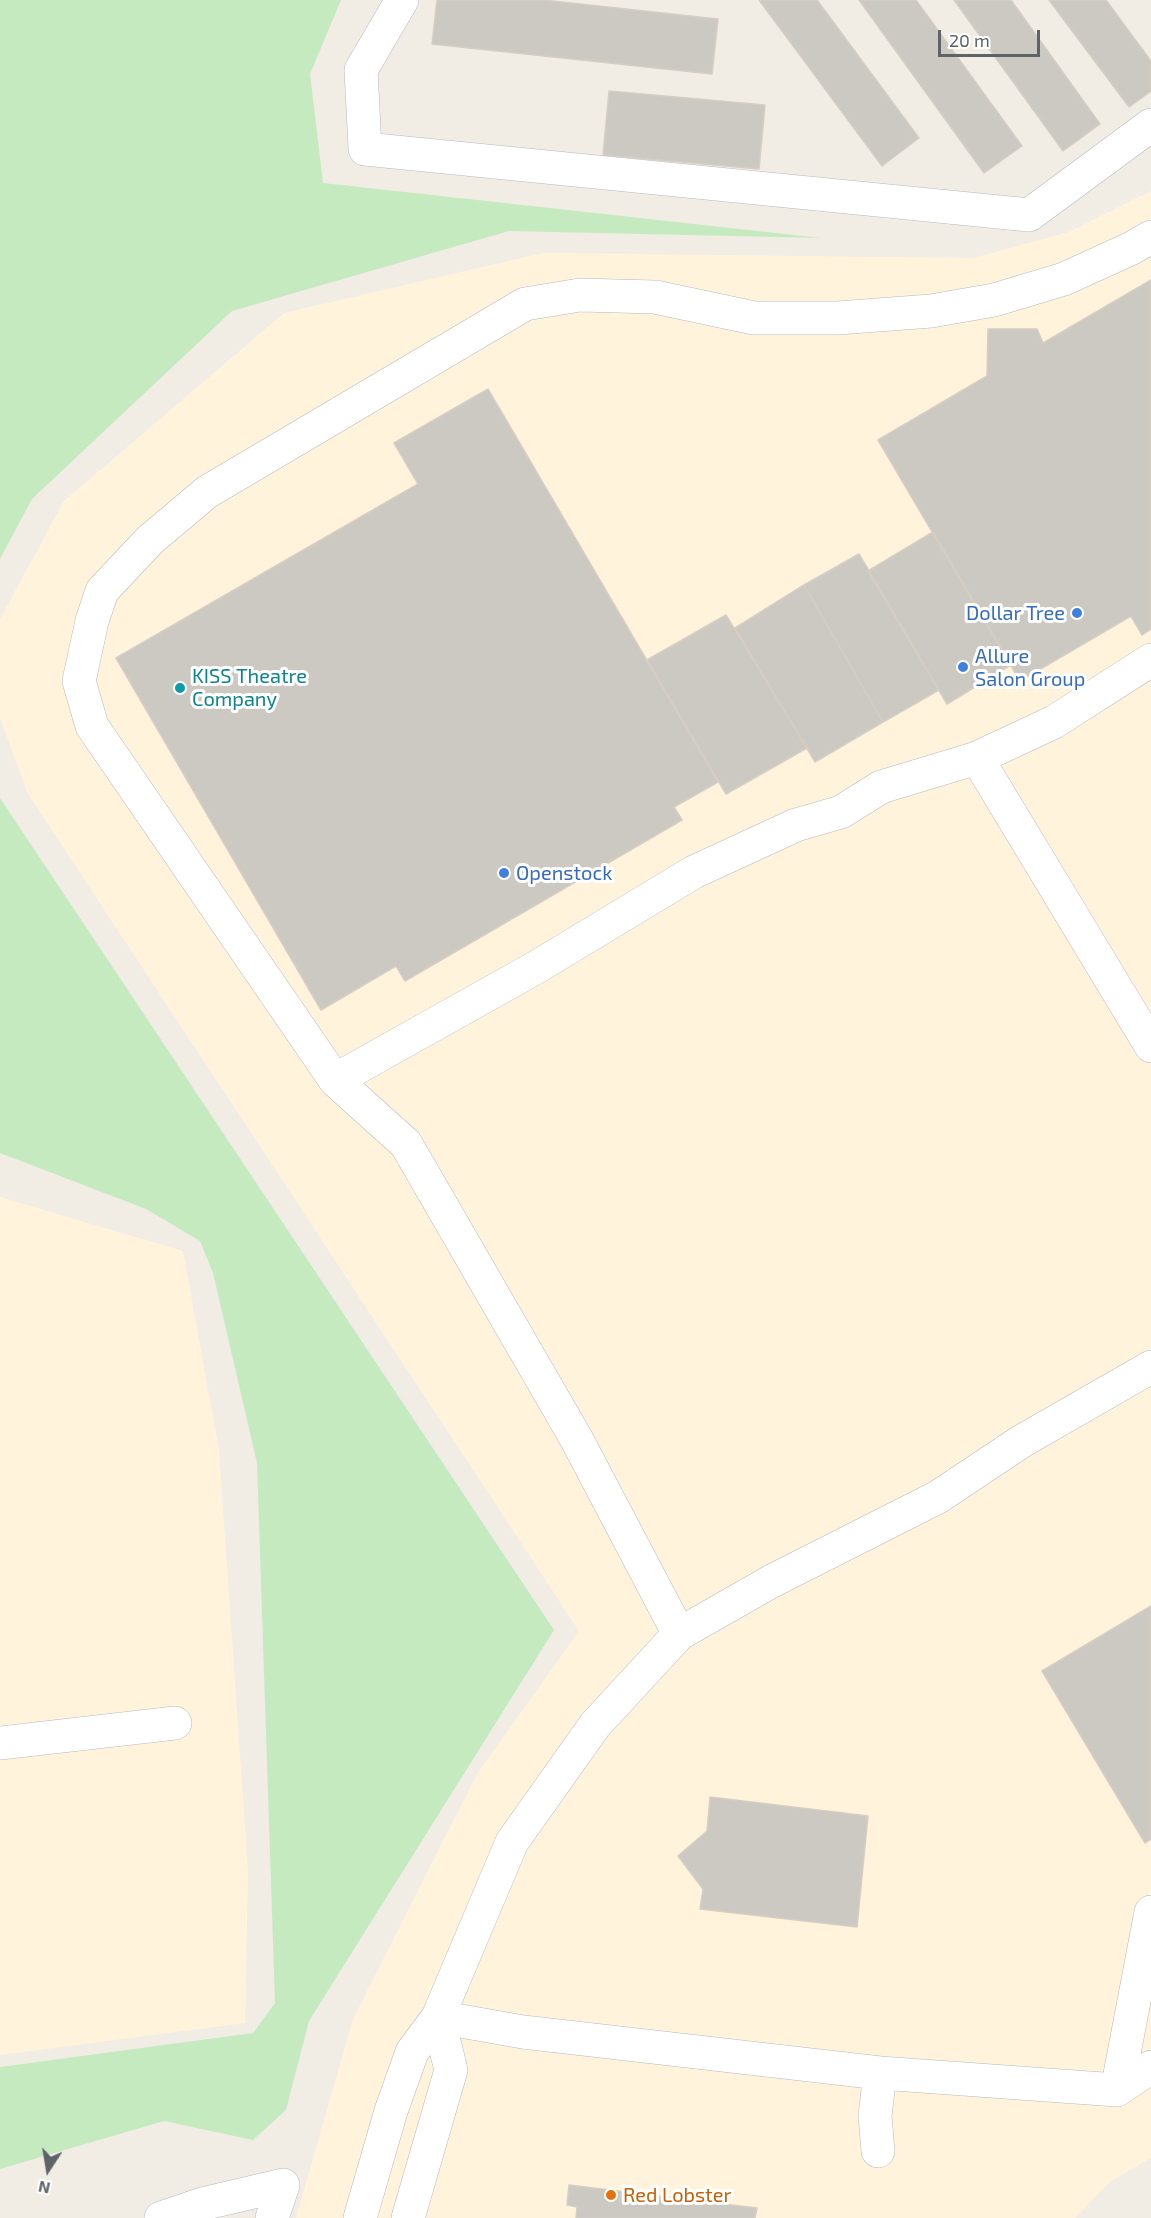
<!DOCTYPE html>
<html>
<head>
<meta charset="utf-8">
<style>
	body { margin:0 }
	#map { position:relative; width:1151px; height:2218px; overflow:hidden; background:#f1ede5; font-family:"Exo 2",sans-serif }
	canvas { display:block }
	.north { position:absolute; left:18px; top:2140px; width:60px; height:60px; -webkit-text-stroke:4px #fff; paint-order:stroke; rotate:192deg; font-size:16px; font-weight:700; line-height:24px; text-align:center; color:#5d6367 }
	.north::after { content:''; display:block; margin:auto; width:21px; height:27px; background:#5d6367; clip-path:polygon(50% 0,100% 100%,50% 72%,0 100%) }
	.scale { position:absolute; left:938px; top:30px; width:102px; height:27px; box-sizing:border-box; border:3px solid #5d6367; border-top:0; padding-left:8px; font-size:18px; line-height:21px; white-space:nowrap; color:#5d6367; -webkit-text-stroke:4px #fff; paint-order:stroke }
</style>
</head>
<body>
<div id="map">
<canvas width="1151" height="2218"></canvas>
<div class="north">N</div>
<div class="scale">20 m</div>
</div>
<script>
const ctx = document.querySelector('canvas').getContext('2d');
ctx.lineJoin = 'round';
function fill(path, color) { ctx.fillStyle = color; ctx.fill(path, 'evenodd'); }
const toPath = rows => new Path2D(rows.map(r => 'M' + r).join(''));
function strokePath(path, color, width, dash) { ctx.strokeStyle = color; ctx.lineWidth = width; ctx.lineCap = dash ? 'butt' : 'round'; ctx.setLineDash(dash || []); ctx.stroke(path); }
function label(font, color, halo, rows, align = 'center') {
  ctx.font = font + ' "Exo 2",sans-serif'; ctx.lineWidth = 6; ctx.setLineDash([]); ctx.textBaseline = 'middle'; ctx.strokeStyle = halo; ctx.fillStyle = color; for (const [text, x, y, turn = 0] of rows) {
    ctx.save(); ctx.translate(x, y); ctx.rotate((+turn || 0) * Math.PI / 180); ctx.textAlign = isNaN(turn) ? turn : align; if (halo) ctx.strokeText(text, 0, 0); ctx.fillText(text, 0, 0); ctx.restore();
  }
}
const commercial = toPath([
	[1151,191,1151,2158,1111,2181,1075,2218,296,2218,353,2019,477,1774,579,1631,28,794,0,718,0,619,64,501,284,313,543,253,973,258,1069,232],
	[0,1197,183,1251,219,1450,248,1872,245,2023,0,2055]
]);
const green = toPath([
	[0,0,341,0,310,74,323,183,821,238,509,231,232,311,32,499,0,559],
	[0,798,554,1630,309,2021,286,2110,253,2140,164,2121,0,2169,0,2067,253,2033,275,2003,257,1463,213,1273,200,1241,146,1209,0,1153]
]);
const building = toPath([
	[437,0,543,0,718,19,712,74,432,44,437,0],
	[759,0,817,0,919,138,882,166,759,0],
	[859,0,916,0,1022,146,984,173,859,0],
	[954,0,1011,0,1100,124,1063,151,954,0],
	[1049,0,1106,0,1151,61,1151,91,1129,107,1049,0],
	[609,91,765,105,759,169,603,155,609,91],
	[1151,280,1151,629,1142,635,1131,616,1020,681,878,440,987,376,988,329,1037,329,1043,343,1151,280],
	[488,389,718,782,674,807,682,820,405,981,396,966,321,1010,116,658,418,484,394,443,488,389],
	[933,532,1011,665,947,704,868,571,933,532],
	[859,554,939,690,883,722,804,585,859,554],
	[804,585,883,722,815,762,735,628,804,585],
	[726,615,807,748,726,794,647,660,726,615],
	[1151,1606,1151,1839,1145,1843,1042,1671,1151,1606],
	[710,1797,868,1816,857,1927,700,1909,703,1889,678,1856,707,1831,710,1797],
	[569,2185,757,2208,755,2218,576,2218,577,2207,567,2205,569,2185]
]);
const minor = toPath([
	[402,0,361,70,365,149,1029,215,1151,125],
	[977,758,1151,1046],
	[335,1080,535,968,694,872,796,825,841,812,881,787,977,758,1054,722,1151,660],
	[679,1634,577,1440,406,1144,335,1080,92,726,79,681,92,621,102,591,150,540,207,492,525,304,580,295,655,297,754,318,838,318,931,311,994,300,1064,279,1132,248,1151,237],
	[0,1743,175,1723],
	[438,2017,523,2032,880,2073,1117,2090,1151,2067],
	[1117,2090,1151,1912],
	[878,2151,875,2116,880,2073],
	[161,2218,202,2204,283,2185,272,2218],
	[360,2218,391,2111,412,2052,438,2017,512,1842,595,1725,679,1634,772,1581,938,1497,1022,1441,1151,1367],
	[408,2218,451,2070,438,2017]
]);
const markers = [
	[1077,613,6,"#3f7fe0"],
	[963,667,6,"#3f7fe0"],
	[180,688,6,"#0f9aa8"],
	[504,873,6,"#3f7fe0"],
	[611,2195,6,"#e8710a"]
];
const shopNames = [
	["Dollar Tree",1065,613,"right"],
	["Allure",975,656],
	["Salon Group",975,679],
	["Openstock",516,873]
];
const cultureNames = [
	["KISS Theatre",192,676],
	["Company",192,699]
];
const foodNames = [
	["Red Lobster",623,2195]
];
fill(commercial, '#fff3dc');
fill(green, '#c5eac0');
fill(building, '#ccc8c2');
strokePath(building, '#d6cec3', 1.5);
strokePath(minor, '#b6b9bd', 34);
strokePath(minor, '#fff', 33);
for (const [x, y, r, color] of markers) { const dot = new Path2D(); dot.arc(x, y, r, 0, 2 * Math.PI); ctx.fillStyle = color; ctx.fill(dot); strokePath(dot, '#fff', 2); }
label('20px', '#366cbe', '#fff', shopNames, 'left');
label('20px', '#0d838f', '#fff', cultureNames, 'left');
label('20px', '#c56008', '#fff', foodNames, 'left');
</script>
</body>
</html>
